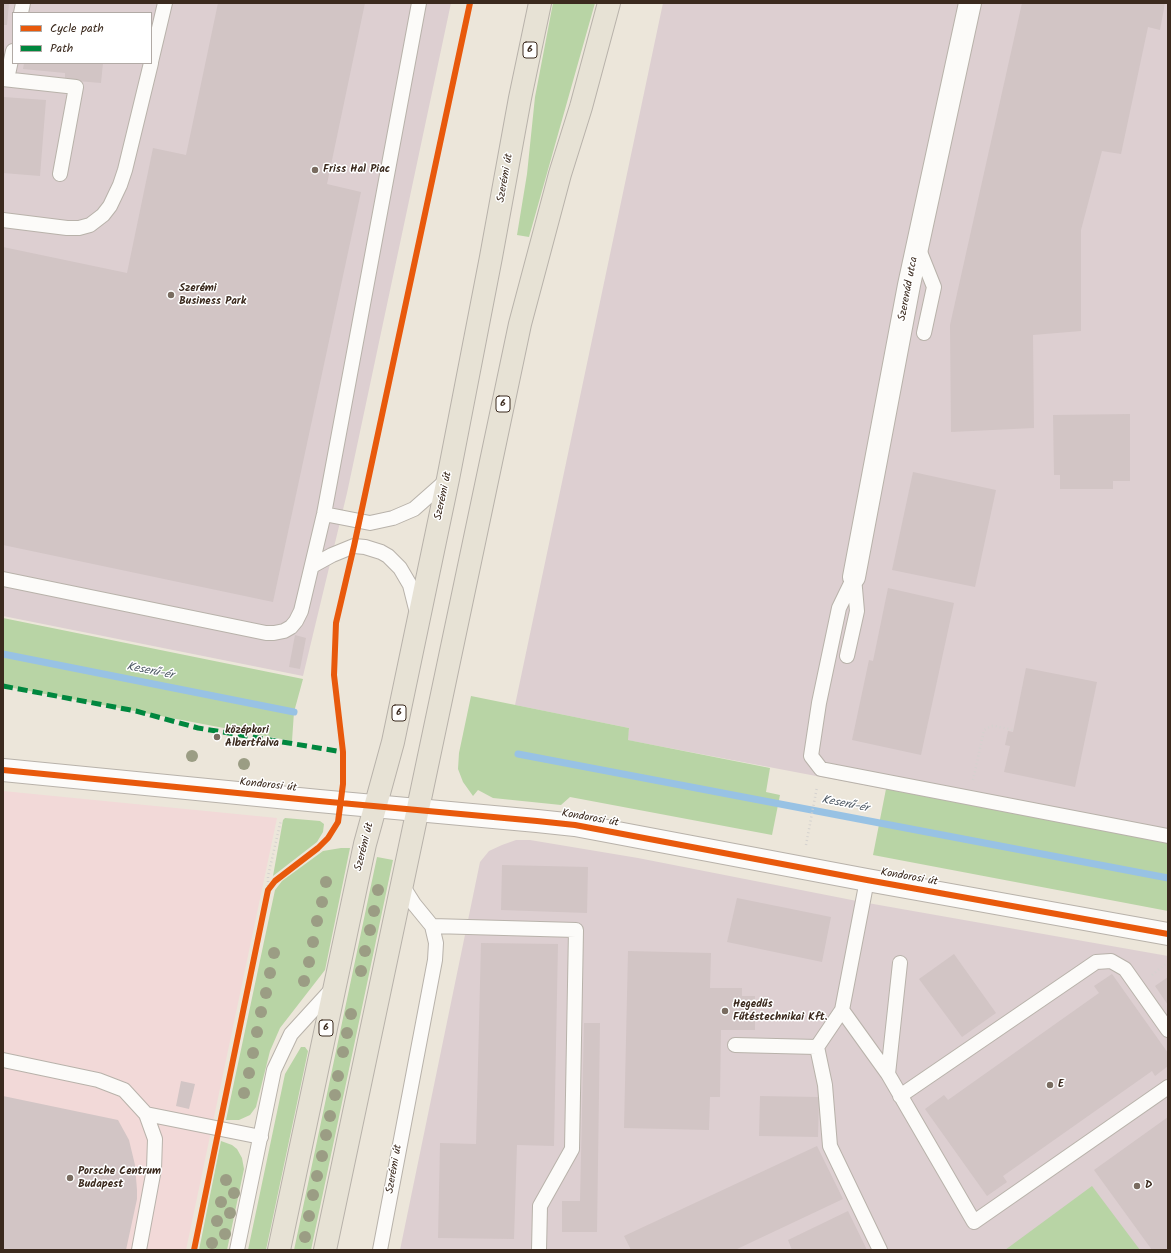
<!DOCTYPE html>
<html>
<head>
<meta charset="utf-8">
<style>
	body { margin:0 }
	#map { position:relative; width:1171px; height:1253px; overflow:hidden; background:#ece6da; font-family:Kalam,sans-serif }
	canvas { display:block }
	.frame { position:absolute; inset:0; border:4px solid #3b2a1e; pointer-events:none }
	.legend { position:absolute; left:12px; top:12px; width:140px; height:52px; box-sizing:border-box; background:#fff; border:1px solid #b1aaa5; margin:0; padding:5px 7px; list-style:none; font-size:12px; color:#3b2a1e }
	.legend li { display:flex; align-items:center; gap:8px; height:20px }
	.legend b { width:20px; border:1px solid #b1aaa5 }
</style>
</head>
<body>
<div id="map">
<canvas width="1171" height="1253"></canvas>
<div class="frame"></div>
<ul class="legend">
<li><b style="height:5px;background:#e8590c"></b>Cycle path</li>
<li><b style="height:5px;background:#00873e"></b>Path</li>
</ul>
</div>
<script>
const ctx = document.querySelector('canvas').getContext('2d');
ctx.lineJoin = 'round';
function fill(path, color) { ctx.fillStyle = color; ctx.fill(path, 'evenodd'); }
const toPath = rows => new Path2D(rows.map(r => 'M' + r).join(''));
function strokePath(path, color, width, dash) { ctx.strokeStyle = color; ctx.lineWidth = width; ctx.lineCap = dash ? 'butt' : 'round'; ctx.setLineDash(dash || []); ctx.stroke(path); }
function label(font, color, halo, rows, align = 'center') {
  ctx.font = font + ' Kalam,sans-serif'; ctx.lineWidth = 3; ctx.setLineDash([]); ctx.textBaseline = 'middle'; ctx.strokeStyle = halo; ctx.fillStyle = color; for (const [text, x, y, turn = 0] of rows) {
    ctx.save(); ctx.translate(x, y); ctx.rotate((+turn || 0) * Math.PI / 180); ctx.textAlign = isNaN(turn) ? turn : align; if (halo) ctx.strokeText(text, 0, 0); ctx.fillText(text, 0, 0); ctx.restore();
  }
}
const built = toPath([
	[3,791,277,818,186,1250,3,1250]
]);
const industrial = toPath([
	[3,3,451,3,347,493,303,676,3,616],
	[13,13,151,13,151,63,13,63],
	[663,3,1168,3,1168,843,627,740,629,728,515,705],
	[516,840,530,840,638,858,862,902,1168,956,1168,1250,400,1250,480,862,489,851,502,845]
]);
const green = toPath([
	[553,3,595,3,529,237,517,235,527,174,535,97],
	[3,618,303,679,294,712,292,741,3,686],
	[471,696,629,728,628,740,770,768,766,792,780,795,772,835,570,797,561,805,493,798,478,790,473,796,463,782,458,769,459,753],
	[886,789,1168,843,1168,911,873,855],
	[285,818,320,821,324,824,323,832,317,842,273,876,283,820],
	[341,848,350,848,325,970,280,1028,270,1051,256,1107,250,1115,239,1120,226,1120,275,890,282,881,323,851],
	[377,857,393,860,311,1250,294,1250],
	[301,1047,305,1047,308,1051,266,1250,248,1250,285,1074],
	[221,1141,232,1145,237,1149,242,1158,244,1169,227,1250,199,1250],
	[1092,1186,1140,1250,1005,1250]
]);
const stream = toPath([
	[3,654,294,712],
	[518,754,1168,878]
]);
const building = toPath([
	[3,3,9,3,7,25,3,25],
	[218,3,365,3,327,184,361,192,273,602,3,545,3,247,127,273,153,148,186,155],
	[1022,3,1165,3,1160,30,1148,27,1121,154,1102,151,1081,230,1081,331,1033,335,1034,428,951,432,950,325],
	[24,63,103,63,101,83,65,80,65,73,23,69],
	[3,97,46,100,40,176,3,173],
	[1130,414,1130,481,1113,481,1113,489,1060,489,1060,475,1054,475,1053,415],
	[913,472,996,490,975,587,892,570],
	[888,588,954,603,921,755,852,740,869,660,873,661],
	[295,635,306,638,300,669,289,667],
	[1026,668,1097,682,1075,787,1004,772,1010,746,1005,745,1008,731,1013,732],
	[502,865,588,867,587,913,501,910],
	[737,898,831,917,822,962,727,942],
	[481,943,558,944,554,1146,517,1145,514,1239,438,1238,440,1143,476,1144],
	[628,951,711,953,710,988,742,988,742,996,755,996,755,1030,721,1030,720,1097,710,1097,709,1130,624,1128],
	[954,954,996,1013,962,1037,919,979],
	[1112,974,1168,1053,1168,1066,1155,1076,1152,1071,1003,1176,1007,1182,987,1196,925,1109,944,1095,948,1100,1099,993,1094,986],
	[1168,977,1168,1005,1155,986],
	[584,1023,600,1023,597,1232,562,1232,562,1201,580,1201],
	[181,1081,195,1084,189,1109,176,1106],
	[3,1096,118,1120,129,1140,135,1165,137,1190,137,1199,126,1250,3,1250],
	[760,1096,819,1097,818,1137,759,1136],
	[1168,1117,1168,1250,1152,1250,1094,1170],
	[817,1146,843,1199,735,1250,631,1250,624,1236],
	[848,1211,867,1250,792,1250,788,1240]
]);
const path = toPath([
	[973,780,984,730,991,726,995,726,1013,730],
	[806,845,817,787],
	[268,890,268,876,281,820],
	[1152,975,1168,962]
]);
const service = toPath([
	[21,13,23,3],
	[151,62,165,3],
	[3,79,76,87,60,174],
	[7,79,13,51],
	[3,220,67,228,79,228,90,225,103,215,110,206,120,185,125,170,151,63],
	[918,247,934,287,924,333],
	[324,514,370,523,393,518,414,509,448,479],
	[312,566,332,555,354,546,365,547,381,552,388,556,400,568,410,585,417,613],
	[854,577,839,608,819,703,811,756,821,769,1168,836],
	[3,579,266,633,274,633,284,631,291,627,296,621,301,611,324,514,419,3],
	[847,656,857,611,854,577],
	[432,926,576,930,572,1149,540,1206,539,1250],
	[900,963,888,1074,974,1222,1168,1087],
	[842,1010,888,1074],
	[735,1045,817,1047,825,1085,830,1146,880,1250],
	[817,1047,842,1010,867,880],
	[3,1060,98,1080,124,1090,146,1114,155,1139,154,1169,139,1250],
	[900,1096,1096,962,1111,961,1125,969,1168,1030],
	[146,1114,261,1137],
	[237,1250,274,1070,291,1034,333,988],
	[380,1250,435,960,436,943,432,926,414,904,402,885]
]);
const minor = toPath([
	[854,577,909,285,970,3],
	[3,770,319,801,537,821,575,825,867,880,1168,934]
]);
const primary = toPath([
	[279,1250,365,844,393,742,448,479,491,257,520,98,540,3],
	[325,1250,520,324,560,174,581,107,609,3]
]);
const quiet = toPath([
	[3,686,136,711,198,728,343,752]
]);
const cycleway = toPath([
	[3,770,319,801,537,821,575,825,867,880,1168,934],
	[194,1250,268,890,275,881,318,848,328,838,338,822,343,784,343,752,334,675,336,623,354,546,470,3]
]);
const trees = [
	[192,756],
	[244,764],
	[326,882],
	[378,890],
	[322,902],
	[374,911],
	[317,921],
	[370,930],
	[313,942],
	[365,951],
	[274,953],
	[309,962],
	[361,971],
	[270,973],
	[304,981],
	[266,993],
	[261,1012],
	[351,1014],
	[257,1032],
	[347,1033],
	[343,1052],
	[253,1053],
	[249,1073],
	[338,1076],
	[244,1093],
	[335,1095],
	[330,1116],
	[326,1135],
	[322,1156],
	[317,1176],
	[226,1180],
	[234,1193],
	[313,1195],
	[221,1202],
	[230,1213],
	[309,1216],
	[217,1221],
	[225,1234],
	[305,1237],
	[212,1243]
];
const markers = [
	[315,170,4,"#796c60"],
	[171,295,4,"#796c60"],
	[217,737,4,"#796c60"],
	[725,1011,4,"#796c60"],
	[1050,1085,4,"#796c60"],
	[70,1178,4,"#796c60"],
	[1137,1186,4,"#796c60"]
];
const shields = [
	[530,50,14],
	[503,404,14],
	[399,713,14],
	[326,1028,14]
];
const shieldNames = [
	["6",530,50],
	["6",503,404],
	["6",399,713],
	["6",326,1028]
];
const poiNames = [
	["Friss Hal Piac",323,170],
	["Szerémi",179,289],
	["Business Park",179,302],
	["középkori",225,731],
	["Albertfalva",225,744],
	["Hegedűs",733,1005],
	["Fűtéstechnikai Kft.",733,1018],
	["E",1058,1085],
	["Porsche Centrum",78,1172],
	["Budapest",78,1185],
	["D",1145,1186]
];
const streetNames = [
	["Szerémi út",506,178,-80],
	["Szerenád utca",909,289,-79],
	["Szerémi út",444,496,-78],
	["Kondorosi út",268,786,6],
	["Kondorosi út",590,819,10],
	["Szerémi út",365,847,-76],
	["Kondorosi út",909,878,10],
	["Szerémi út",395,1169,-80]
];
const waterNames = [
	["Keserű-ér",150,672,11],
	["Keserű-ér",845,805,11]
];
fill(built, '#f2d9d8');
fill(industrial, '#ddcfd1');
fill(green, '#b8d4a5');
strokePath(stream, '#98c2e4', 7);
fill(building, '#d2c5c5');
strokePath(service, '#b8b2aa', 16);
strokePath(minor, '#b8b2aa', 24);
strokePath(primary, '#b8b2aa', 24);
strokePath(path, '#d5d2cf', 2.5, [1, 3]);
strokePath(service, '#fcfbf9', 14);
strokePath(minor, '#fcfbf9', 22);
strokePath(primary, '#e7e2d5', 22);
strokePath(quiet, '#00873e', 5, [10, 5]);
strokePath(cycleway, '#e8590c', 6);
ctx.fillStyle = '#9b9d84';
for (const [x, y] of trees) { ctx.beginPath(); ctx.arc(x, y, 6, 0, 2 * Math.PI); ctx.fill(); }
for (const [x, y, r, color] of markers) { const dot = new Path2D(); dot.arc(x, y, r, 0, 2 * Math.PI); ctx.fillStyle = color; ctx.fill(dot); strokePath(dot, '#fff', 1.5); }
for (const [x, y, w] of shields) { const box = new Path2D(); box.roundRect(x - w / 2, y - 8, w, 16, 3); ctx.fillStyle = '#fff'; ctx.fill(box); strokePath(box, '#3b2a1e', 1); }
label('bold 10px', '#3b2a1e', null, shieldNames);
label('bold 11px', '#3b2a1e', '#fff', poiNames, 'left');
label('11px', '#3b2a1e', '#fff', streetNames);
label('italic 12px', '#4f5a65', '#fff', waterNames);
</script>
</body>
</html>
